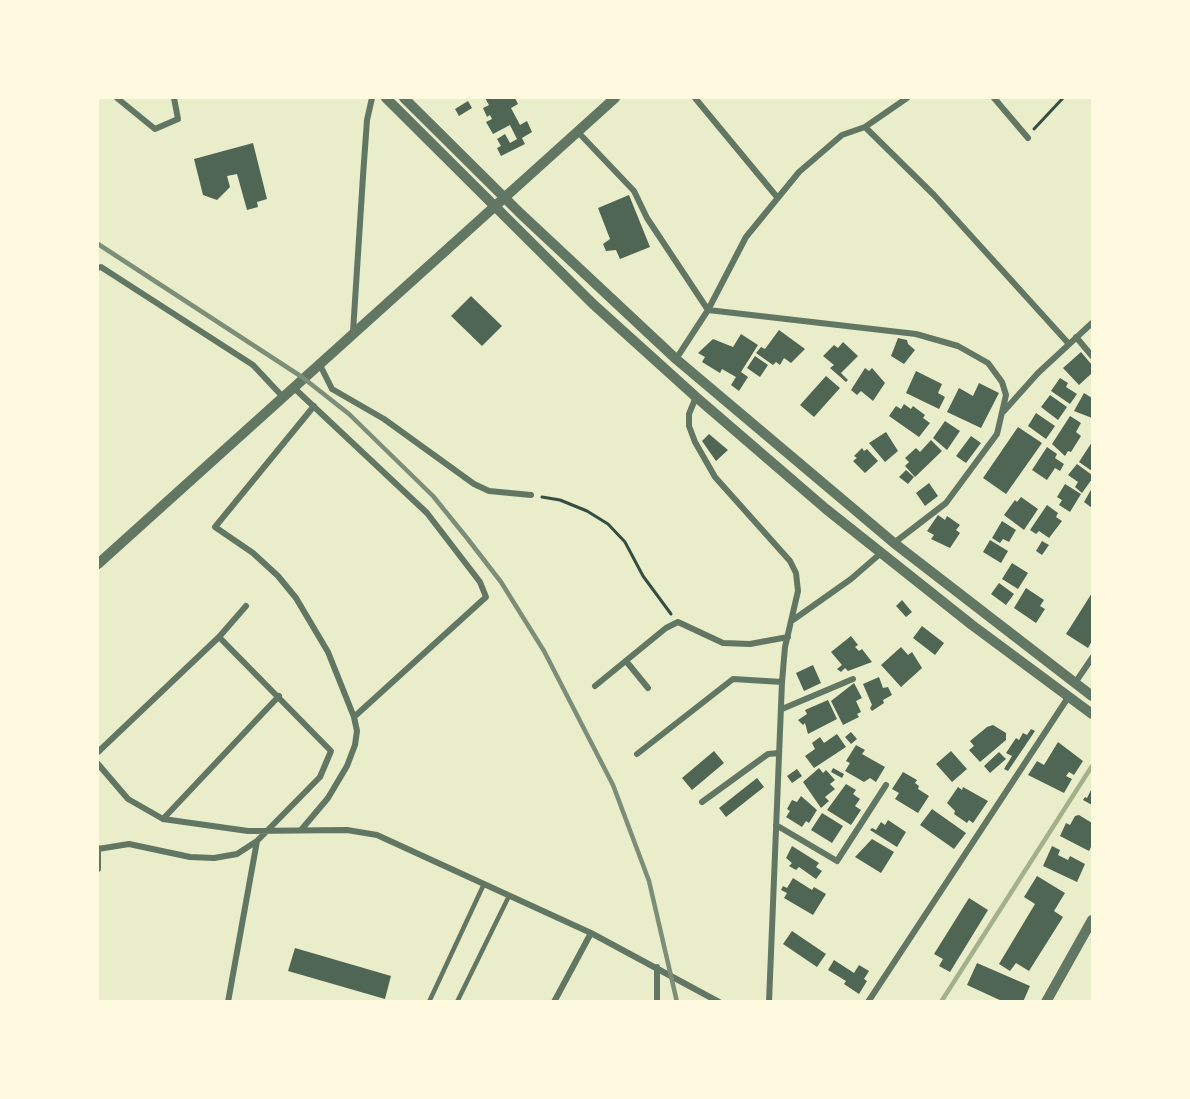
<!DOCTYPE html>
<html>
<head>
<meta charset="utf-8">
<style>
	body { margin:0 }
	#map { position:relative; width:1190px; height:1099px; overflow:hidden; background:#e9edc9; font-family:"Titillium Web",sans-serif }
	canvas { display:block }
	.frame { position:absolute; inset:0; border:99px solid #fefae0; pointer-events:none }
</style>
</head>
<body>
<div id="map">
<canvas width="1190" height="1099"></canvas>
<div class="frame"></div>
</div>
<script>
const ctx = document.querySelector('canvas').getContext('2d');
ctx.lineJoin = 'round';
const toPath = rows => new Path2D(rows.map(r => 'M' + r).join(''));
function strokePath(path, color, width, dash) { ctx.strokeStyle = color; ctx.lineWidth = width; ctx.lineCap = dash ? 'butt' : 'round'; ctx.setLineDash(dash || []); ctx.stroke(path); }
function fill(path, color) { ctx.fillStyle = color; ctx.fill(path, 'evenodd'); }
const stream = toPath([
	[941,1002,1092,766]
]);
const building = toPath([
	[485,98,515,98,518,104,511,108,520,125,527,121,532,132,522,138,525,144,501,156,497,148,501,146,497,139,505,134,510,143,517,139,510,125,493,134,486,122,492,119,490,115,487,117,483,108,489,105],
	[468,101,472,108,459,116,455,109],
	[253,143,267,199,257,202,258,207,247,210,237,174,227,176,230,187,217,200,203,195,194,159],
	[629,195,650,247,620,259,616,250,606,251,603,244,610,239,598,208],
	[471,296,502,326,482,346,451,316],
	[779,330,805,349,791,363,784,358,780,365,776,362,773,365,756,353,761,347,765,349],
	[741,334,758,345,741,372,748,377,739,391,731,385,736,377,722,369,720,373,702,362,705,357,698,353,713,339,733,347],
	[898,338,907,340,908,344,915,350,904,364,891,356],
	[843,342,858,356,841,373,848,380,846,382,830,368,834,365,823,356,834,345,838,348],
	[1081,352,1092,365,1092,373,1079,385,1063,368],
	[755,356,768,365,760,377,747,368],
	[865,368,869,371,872,368,885,383,873,401,861,391,857,395,851,390],
	[916,371,942,384,938,393,945,397,939,409,906,393],
	[826,376,840,388,814,417,800,405],
	[1060,378,1068,383,1066,387,1077,394,1070,404,1051,391],
	[979,383,999,393,981,428,947,412,959,388,973,396],
	[1084,393,1092,398,1092,418,1074,411],
	[1050,395,1067,407,1058,420,1041,407],
	[904,404,911,409,913,406,925,415,923,418,930,423,919,437,889,416,896,406,901,409],
	[1036,413,1055,426,1046,439,1028,426],
	[1070,416,1081,423,1076,432,1081,436,1071,452,1068,451,1065,456,1052,444],
	[945,421,960,431,947,450,933,438],
	[1018,427,1042,443,1006,494,983,478],
	[886,432,898,451,885,462,869,443],
	[709,434,728,450,716,461,702,441],
	[971,436,981,443,966,463,956,456],
	[931,440,942,451,915,477,905,466,909,462,905,458,916,448,920,452],
	[1092,442,1092,471,1079,462],
	[1047,447,1057,454,1055,458,1064,464,1060,471,1055,468,1047,480,1032,470],
	[862,448,864,451,867,449,878,461,865,473,853,461,857,458,854,456],
	[1077,464,1092,475,1092,479,1082,493,1075,487,1078,482,1068,475],
	[906,470,914,477,908,484,899,477],
	[929,483,938,496,925,506,916,493],
	[1065,484,1081,494,1070,512,1059,505,1062,500,1057,497],
	[1092,488,1092,508,1084,502],
	[1021,497,1038,509,1024,530,1004,515,1015,500,1017,502],
	[1047,505,1058,513,1056,517,1062,521,1049,538,1039,531,1036,534,1030,530],
	[938,515,945,520,947,516,960,525,956,530,960,533,950,548,931,539,934,535,927,531],
	[1002,521,1016,530,1009,542,1003,539,1000,543,992,538],
	[990,540,1008,551,1001,563,983,552],
	[1042,541,1049,545,1042,555,1036,551],
	[1012,563,1028,573,1018,589,1002,579],
	[999,583,1014,594,1006,605,991,594],
	[1026,588,1044,600,1040,606,1045,609,1036,623,1014,608],
	[1092,593,1092,641,1088,648,1066,634],
	[902,600,912,612,906,617,896,606],
	[922,626,944,643,935,655,913,638],
	[851,636,858,645,855,647,859,651,862,649,872,662,848,671,845,668,841,672,837,669,842,665,831,652],
	[901,647,908,655,912,652,922,668,901,687,881,665],
	[813,665,821,683,804,691,796,673],
	[879,677,883,688,888,687,892,695,883,700,884,703,872,711,870,708,872,705,863,684],
	[854,683,862,698,856,701,861,712,857,714,859,717,843,725,831,701],
	[828,700,837,719,808,734,805,723,803,725,798,720,807,714,805,710],
	[993,725,1006,733,1006,740,980,762,969,750,974,746,970,741,987,727],
	[1031,729,1035,731,1008,771,1004,769,1012,756,1006,753,1016,738,1019,740,1023,733,1027,735],
	[851,732,857,739,851,744,845,737],
	[837,734,846,747,814,768,805,756,815,749,812,743,820,737,824,743],
	[1058,742,1083,761,1074,775,1069,772,1066,776,1072,779,1064,793,1028,775,1037,761,1044,765],
	[856,745,865,750,862,754,885,767,876,782,870,778,864,782,845,771,850,763,846,761],
	[714,751,724,763,692,790,682,778],
	[951,751,967,769,952,782,936,764],
	[999,752,1006,759,990,773,984,766],
	[819,768,823,773,826,770,835,780,830,784,835,789,825,797,829,801,821,808,803,782],
	[833,768,844,774,842,778,831,772],
	[797,769,802,776,792,783,787,776],
	[903,772,917,780,915,783,919,786,918,789,929,796,918,813,895,799,899,793,892,789],
	[757,778,764,787,726,817,719,808],
	[846,784,856,790,853,794,860,799,855,806,861,810,851,825,827,810],
	[958,787,962,790,963,787,988,801,973,823,969,820,967,823,954,814,955,811,947,803],
	[1092,788,1092,805,1083,800,1085,797,1087,798],
	[801,796,817,810,809,823,806,821,802,827,786,817,790,811,787,809,792,800,797,802],
	[932,809,966,833,954,849,920,825],
	[822,813,843,826,832,843,811,830],
	[1079,815,1092,823,1092,845,1089,851,1060,836,1066,823,1070,825,1075,816],
	[888,820,906,832,897,847,870,830,872,828,876,830,881,822,885,825],
	[872,839,894,852,881,873,855,857],
	[792,846,819,863,816,867,822,871,816,879,799,867,796,870,789,866,792,863,786,858],
	[1052,846,1060,850,1058,855,1068,860,1070,856,1085,864,1077,882,1043,866],
	[1037,876,1065,893,1054,911,1063,917,1029,971,1016,963,1010,971,999,964,1035,904,1024,897],
	[793,878,812,890,814,887,826,894,813,915,784,898,787,893,781,890,783,886,787,888],
	[969,898,988,910,950,972,939,966,943,959,934,954],
	[792,931,826,954,817,967,783,944],
	[295,948,391,976,385,999,288,971],
	[834,960,854,973,859,965,869,971,864,979,867,981,859,994,844,984,846,981,828,970],
	[977,963,1030,986,1023,1002,1004,1002,967,985]
]);
const path = toPath([
	[1034,129,1063,98],
	[542,497,560,500,587,511,608,524,625,542,643,576,671,614]
]);
const service = toPath([
	[429,1002,484,884],
	[457,1002,509,896]
]);
const minor = toPath([
	[117,98,155,129,178,119,174,98],
	[695,98,777,197],
	[994,98,1028,138],
	[865,127,934,195,1069,344],
	[577,131,634,191,647,218,708,310,916,334,958,346,988,363,1002,382,1006,395,997,434,946,503,894,543],
	[98,268,101,267,253,365,282,396],
	[353,332,363,176,367,120,372,98],
	[1076,337,1092,356],
	[676,359,708,310,746,237,799,172,842,135,865,127,907,98],
	[319,363,332,389,384,419,474,484,489,491,531,495],
	[293,387,427,513,480,582,486,597,354,717],
	[696,397,689,414,689,426,695,442,715,477,790,561,796,573,798,591,785,647,782,682,769,1002],
	[1004,411,1038,373,1092,323],
	[793,620,851,579,881,553],
	[626,661,648,688],
	[1075,683,1092,658],
	[595,686,666,628,678,622,723,643,750,644,788,637],
	[782,709,853,679],
	[98,752,219,637,246,606],
	[637,754,733,679,782,682],
	[98,764,128,799,163,819,248,831,347,830,377,835,591,933,719,1002],
	[702,802,768,754,779,753],
	[163,819,279,696],
	[776,825,837,861,886,785],
	[301,830,328,798,347,766,355,745,357,731,354,717,328,652,296,598,278,576,253,553,215,527,314,406],
	[98,849,129,844,190,857,214,858,237,854,257,841,320,777,331,751,219,637],
	[98,869,98,848],
	[657,967,657,1002],
	[228,1002,257,841],
	[554,1002,591,933],
	[868,1002,1069,696]
]);
const tertiary = toPath([
	[386,98,593,304,696,397,826,509,972,625,1092,714],
	[404,98,521,214,676,359,894,543,1092,696],
	[98,564,615,98],
	[1046,1002,1092,920]
]);
const rail = toPath([
	[98,244,302,377,349,414,433,496,467,538,501,582,544,651,613,785,649,881,677,1002]
]);
strokePath(stream, '#a3b18a', 4.5);
fill(building, '#4f6655');
strokePath(path, '#344e41', 3);
strokePath(service, '#617663', 4.5);
strokePath(minor, '#617663', 6);
strokePath(tertiary, '#617663', 10);
strokePath(rail, '#7c8e77', 4.5);
</script>
</body>
</html>
